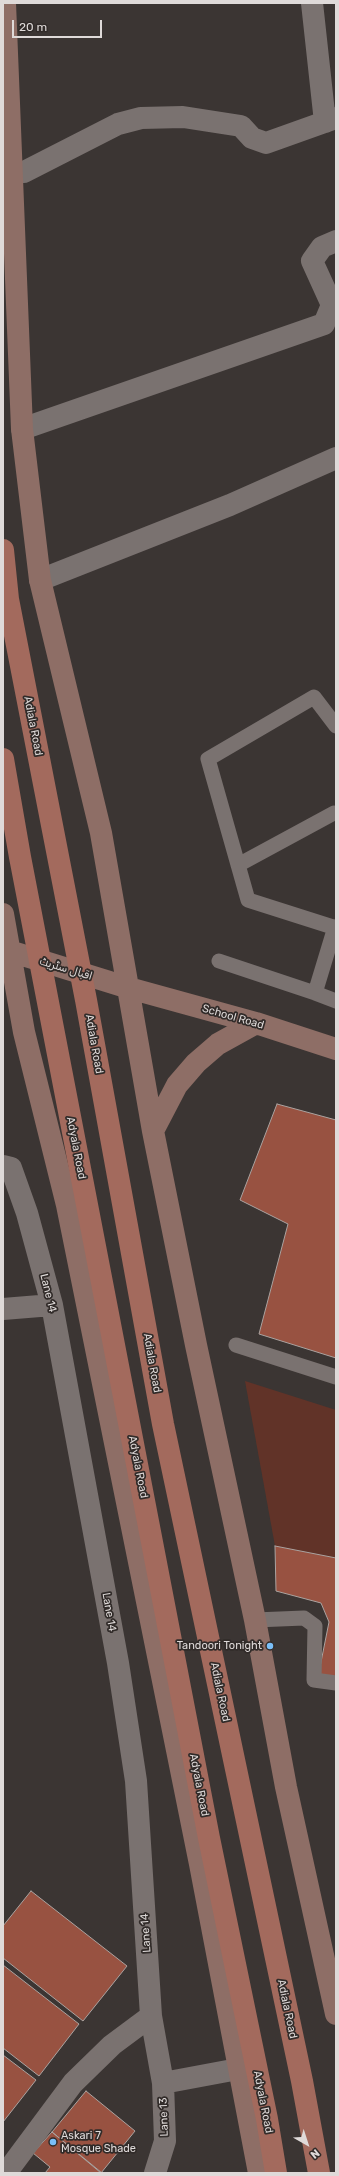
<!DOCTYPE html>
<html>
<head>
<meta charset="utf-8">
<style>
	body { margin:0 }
	#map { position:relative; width:339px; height:2176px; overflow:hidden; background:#3b3533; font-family:Rubik,sans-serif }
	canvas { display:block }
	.frame { position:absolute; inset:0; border:4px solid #dfdad9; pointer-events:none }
	.north { position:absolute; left:287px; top:2124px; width:40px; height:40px; -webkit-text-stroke:3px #312b29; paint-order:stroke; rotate:141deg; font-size:11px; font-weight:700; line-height:16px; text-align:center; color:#dfdad9 }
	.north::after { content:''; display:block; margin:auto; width:14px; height:18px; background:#dfdad9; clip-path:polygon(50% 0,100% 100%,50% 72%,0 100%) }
	.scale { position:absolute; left:12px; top:20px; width:90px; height:18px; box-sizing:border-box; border:2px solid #dfdad9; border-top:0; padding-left:5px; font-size:12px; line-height:14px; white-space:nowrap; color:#dfdad9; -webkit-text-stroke:3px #312b29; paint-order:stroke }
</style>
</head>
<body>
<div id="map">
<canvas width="339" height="2176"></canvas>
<div class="frame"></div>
<div class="north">N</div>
<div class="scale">20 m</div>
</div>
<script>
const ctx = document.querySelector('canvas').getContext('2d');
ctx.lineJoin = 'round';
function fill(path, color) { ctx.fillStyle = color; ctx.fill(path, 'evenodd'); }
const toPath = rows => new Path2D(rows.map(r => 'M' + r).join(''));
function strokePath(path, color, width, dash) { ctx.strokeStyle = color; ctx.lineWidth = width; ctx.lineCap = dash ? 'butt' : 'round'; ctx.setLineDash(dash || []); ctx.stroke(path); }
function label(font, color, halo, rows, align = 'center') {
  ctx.font = font + ' Rubik,Cairo,sans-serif'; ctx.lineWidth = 3.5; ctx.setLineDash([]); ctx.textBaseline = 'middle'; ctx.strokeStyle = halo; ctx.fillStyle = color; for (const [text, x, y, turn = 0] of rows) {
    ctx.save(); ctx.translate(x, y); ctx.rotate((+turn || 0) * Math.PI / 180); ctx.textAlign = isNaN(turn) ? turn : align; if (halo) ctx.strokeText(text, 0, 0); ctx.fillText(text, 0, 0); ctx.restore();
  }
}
const green = toPath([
	[245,1381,336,1410,336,1558,275,1546]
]);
const building = toPath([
	[277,1104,336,1120,336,1358,259,1334,288,1224,240,1200,277,1104],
	[275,1546,336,1558,336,1679,318,1677,329,1622,321,1603,276,1591,275,1546],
	[31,1891,127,1966,83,2021,3,1958,3,1926,31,1891],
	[3,1965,79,2024,39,2076,3,2048,3,1965],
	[3,2055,36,2080,3,2122,3,2055],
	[86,2091,135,2131,101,2173,52,2132,86,2091],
	[52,2132,102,2173,45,2173,50,2167,33,2153,52,2132]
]);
const lane = toPath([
	[336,726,314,697,208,759,248,900,336,928],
	[238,865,334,813],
	[219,961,315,993,335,927],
	[315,993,336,1001],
	[236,1345,336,1377],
	[255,1620,304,1618,315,1626,314,1680,336,1683]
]);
const street = toPath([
	[312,3,325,122],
	[11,172,24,172,118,124,141,118,183,117,241,126,252,138,266,143,336,118],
	[22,429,324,324,332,305,312,261,322,247,336,241],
	[40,580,230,505,336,458],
	[3,1166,11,1168,27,1213,52,1305,118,1663,136,1781,151,2016,163,2083,238,2069],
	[3,1309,52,1305],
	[6,2173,73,2083,112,2045,151,2016],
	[155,2173,165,2141,163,2083]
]);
const secondary = toPath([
	[5,3,22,429,40,580,101,833,153,1131,196,1345,255,1620,286,1787,336,2014],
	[3,914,24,1032,67,1205,200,1864,259,2173],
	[3,949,129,988,256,1023,336,1049],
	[153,1131,177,1085,196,1063,218,1044,256,1023]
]);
const primary = toPath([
	[3,550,8,599,86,1000,163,1424,302,2081,319,2173],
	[3,759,20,857,209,1838,267,2119,276,2173]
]);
const markers = [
	[270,1646,4,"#7abff8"],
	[53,2142,4,"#7abff8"]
];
const streetNames = [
	["Adiala Road",33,726,79],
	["اقبال سٹریٹ",66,969,17],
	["School Road",233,1017,16],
	["Adiala Road",94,1044,80],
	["Adyala Road",76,1148,79],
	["Lane 14",48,1293,76],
	["Adiala Road",152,1363,80],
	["Adyala Road",138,1467,79],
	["Lane 14",109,1612,80],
	["Adiala Road",220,1692,78],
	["Adyala Road",199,1785,79],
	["Lane 14",146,1933,-94],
	["Adiala Road",287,2009,78],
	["Adyala Road",263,2102,79],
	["Lane 13",164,2117,-92]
];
const poiNames = [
	["Tandoori Tonight",262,1646],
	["Askari 7",61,2136,"left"],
	["Mosque Shade",61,2149,"left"]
];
fill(green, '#613328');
fill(building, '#985241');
strokePath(building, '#aba3a0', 1);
strokePath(lane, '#7a7270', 15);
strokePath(street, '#7a7270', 22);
strokePath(secondary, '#8e6e66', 22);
strokePath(primary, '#a36a5d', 22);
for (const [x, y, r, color] of markers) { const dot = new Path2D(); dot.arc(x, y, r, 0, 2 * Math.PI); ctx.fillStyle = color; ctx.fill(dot); strokePath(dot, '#312b29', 1.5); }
label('11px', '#dfdad9', '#312b29', streetNames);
label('11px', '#dfdad9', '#312b29', poiNames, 'right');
</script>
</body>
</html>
